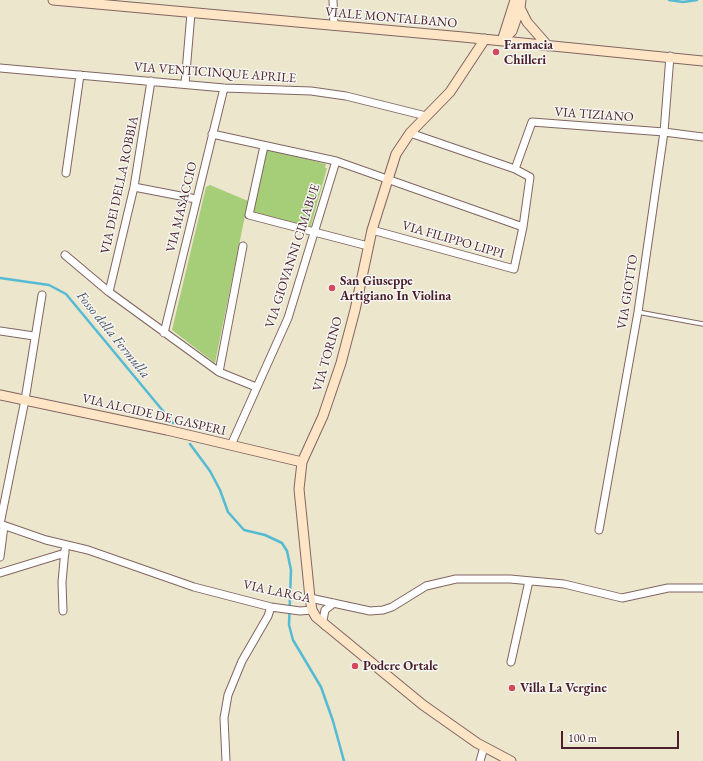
<!DOCTYPE html>
<html>
<head>
<meta charset="utf-8">
<style>
	body { margin:0 }
	#map { position:relative; width:703px; height:761px; overflow:hidden; background:#ebe6cc; font-family:"EB Garamond",serif }
	canvas { display:block }
	.scale { position:absolute; left:561px; top:731px; width:118px; height:18px; box-sizing:border-box; border:2px solid #4a1f2b; border-top:0; padding-left:5px; font-size:12px; line-height:14px; white-space:nowrap; color:#4a1f2b; -webkit-text-stroke:3px #f6f6f2; paint-order:stroke }
</style>
</head>
<body>
<div id="map">
<canvas width="703" height="761"></canvas>
<div class="scale">100 m</div>
</div>
<script>
const ctx = document.querySelector('canvas').getContext('2d');
ctx.lineJoin = 'round';
function fill(path, color) { ctx.fillStyle = color; ctx.fill(path, 'evenodd'); }
const toPath = rows => new Path2D(rows.map(r => 'M' + r).join(''));
function strokePath(path, color, width, dash) { ctx.strokeStyle = color; ctx.lineWidth = width; ctx.lineCap = dash ? 'butt' : 'round'; ctx.setLineDash(dash || []); ctx.stroke(path); }
function label(font, color, halo, rows, align = 'center') {
  ctx.font = font + ' "EB Garamond",serif'; ctx.lineWidth = 3; ctx.setLineDash([]); ctx.textBaseline = 'middle'; ctx.strokeStyle = halo; ctx.fillStyle = color; for (const [text, x, y, turn = 0] of rows) {
    ctx.save(); ctx.translate(x, y); ctx.rotate((+turn || 0) * Math.PI / 180); ctx.textAlign = isNaN(turn) ? turn : align; if (halo) ctx.strokeText(text, 0, 0); ctx.fillText(text, 0, 0); ctx.restore();
  }
}
const green = toPath([
	[267,149,326,164,325,168,327,168,310,229,251,214],
	[210,185,248,201,215,363,172,330,206,187]
]);
const stream = toPath([
	[669,0,683,2,697,0],
	[0,278,49,285,66,294,173,423],
	[190,444,210,471,220,490,228,512,244,530,265,535,282,543,287,551,291,570,289,625,293,640,321,687,333,721,344,761]
]);
const lane = toPath([
	[638,312,703,324]
]);
const street = toPath([
	[333,0,334,26],
	[0,68,224,88,311,91,346,96,426,116],
	[185,84,191,13],
	[212,134,336,161,523,227],
	[264,146,249,215,368,246],
	[515,169,532,122,664,132,703,137],
	[66,173,80,75],
	[134,187,196,199],
	[372,230,514,269,523,227,530,177,515,169,410,133],
	[65,255,109,292,219,372,256,387],
	[109,292,134,187,151,81],
	[0,331,34,336],
	[164,333,224,88],
	[219,372,243,246],
	[231,445,288,318,336,161],
	[0,524,46,540,88,550,194,587,271,607,300,611,312,610],
	[0,524,25,400,42,295],
	[599,530,638,312,664,132,670,56],
	[0,557,4,526],
	[0,573,65,553],
	[310,598,370,611,383,610,392,607,426,586,456,579,510,579,564,584,622,598,668,588,703,588],
	[63,611,62,582,65,550],
	[325,626,323,620,325,610,334,603],
	[511,662,529,581],
	[226,761,224,718,228,695,242,661,268,616,271,607],
	[480,761,484,747]
]);
const secondary = toPath([
	[53,0,463,37,703,61],
	[521,0,520,8,527,22,548,46],
	[485,39,450,92,410,133,396,154,372,230,355,310,341,363,323,416,302,462,299,489,310,598,312,610,316,617,423,705,477,743,511,761],
	[502,41,515,0],
	[502,41,512,31,520,8],
	[0,395,167,430,302,462]
]);
const markers = [
	[496,52,4,"#d1495b"],
	[332,288,4,"#d1495b"],
	[355,666,4,"#d1495b"],
	[512,688,4,"#d1495b"]
];
const streetNames = [
	["VIALE MONTALBANO",391,18,5],
	["VIA VENTICINQUE APRILE",215,73,4],
	["VIA TIZIANO",594,115,4],
	["VIA DEI DELLA ROBBIA",120,185,-78],
	["VIA MASACCIO",182,207,-76],
	["VIA FILIPPO LIPPI",453,240,16],
	["VIA GIOVANNI CIMABUE",293,256,-72],
	["VIA GIOTTO",628,292,-81],
	["VIA TORINO",328,354,-74],
	["VIA ALCIDE DE GASPERI",154,415,13],
	["VIA LARGA",277,592,12]
];
const poiNames = [
	["Farmacia",504,45],
	["Chilleri",504,60],
	["San Giuseppe",340,281],
	["Artigiano In Violina",340,296],
	["Podere Ortale",363,666],
	["Villa La Vergine",520,688]
];
const waterNames = [
	["Fosso della Fermulla",113,335,51]
];
fill(green, '#a6ce79');
strokePath(stream, '#55bad3', 2.5);
strokePath(lane, '#826563', 5.5);
strokePath(street, '#826563', 9);
strokePath(secondary, '#826563', 11);
strokePath(lane, '#fff', 3.5);
strokePath(street, '#fff', 7);
strokePath(secondary, '#fee5c5', 9);
for (const [x, y, r, color] of markers) { const dot = new Path2D(); dot.arc(x, y, r, 0, 2 * Math.PI); ctx.fillStyle = color; ctx.fill(dot); strokePath(dot, '#f6f6f2', 1.5); }
label('13px', '#4a1f2b', '#f6f6f2', streetNames);
label('bold 13px', '#4a1f2b', '#f6f6f2', poiNames, 'left');
label('italic 14px', '#4e5566', '#f6f6f2', waterNames);
</script>
</body>
</html>
